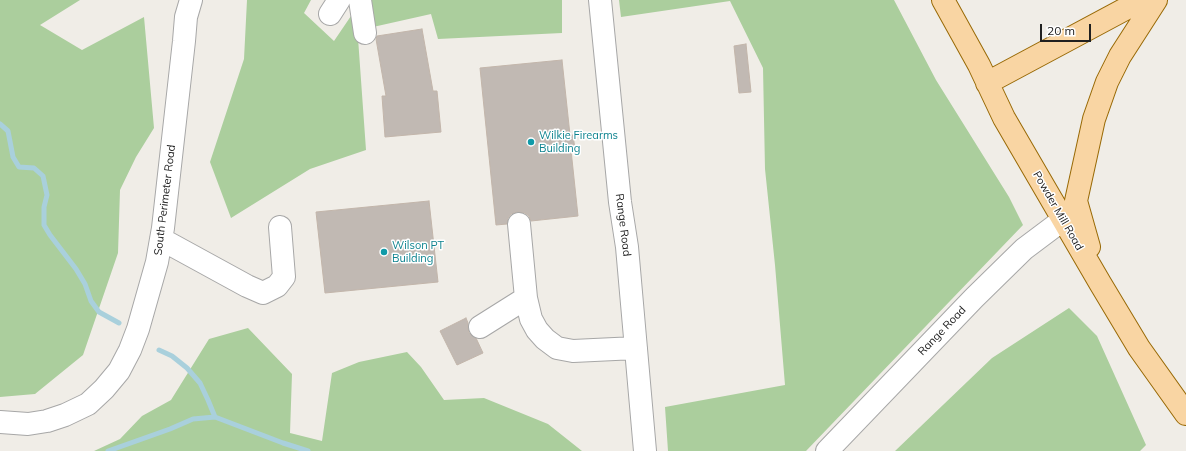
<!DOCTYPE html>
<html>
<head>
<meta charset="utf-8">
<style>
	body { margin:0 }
	#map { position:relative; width:1186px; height:451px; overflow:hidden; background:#f0ede7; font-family:Mulish,sans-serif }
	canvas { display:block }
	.scale { position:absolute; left:1040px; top:24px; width:51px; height:18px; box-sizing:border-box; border:2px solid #202020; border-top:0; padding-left:5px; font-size:12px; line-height:14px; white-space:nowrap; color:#202020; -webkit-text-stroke:3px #fff; paint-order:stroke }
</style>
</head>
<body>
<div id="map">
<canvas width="1186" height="451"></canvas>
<div class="scale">20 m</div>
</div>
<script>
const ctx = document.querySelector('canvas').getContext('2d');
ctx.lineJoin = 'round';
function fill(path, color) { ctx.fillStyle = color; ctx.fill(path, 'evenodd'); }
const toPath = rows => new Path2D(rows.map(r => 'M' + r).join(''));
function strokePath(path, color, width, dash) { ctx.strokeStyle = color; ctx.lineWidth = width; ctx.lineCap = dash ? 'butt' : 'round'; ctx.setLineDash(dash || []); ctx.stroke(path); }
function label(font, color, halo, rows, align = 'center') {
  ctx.font = font + ' Mulish,sans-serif'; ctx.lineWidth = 3; ctx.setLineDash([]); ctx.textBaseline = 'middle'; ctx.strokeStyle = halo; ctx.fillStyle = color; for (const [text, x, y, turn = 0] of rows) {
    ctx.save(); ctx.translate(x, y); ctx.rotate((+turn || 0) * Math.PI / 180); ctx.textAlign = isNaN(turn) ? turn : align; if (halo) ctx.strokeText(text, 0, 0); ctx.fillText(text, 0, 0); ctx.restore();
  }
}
const forest = toPath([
	[0,0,80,0,40,25,82,50,144,17,154,128,136,157,120,190,118,253,83,355,35,394,0,397],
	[247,0,311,0,304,13,334,41,353,13,357,24,366,150,310,169,231,218,210,162,244,59],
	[369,0,562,0,562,33,438,39,431,14,373,27],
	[619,0,894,0,936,80,1009,197,1023,225,806,451,668,451,665,407,785,385,775,265,765,169,763,68,730,1,621,17],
	[1069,308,1097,336,1146,445,1140,451,895,451,992,358],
	[248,328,292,374,290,433,322,441,332,373,359,362,407,352,421,367,444,400,484,398,548,424,582,451,94,451,120,439,142,416,171,400,209,339]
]);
const stream = toPath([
	[0,124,8,131,13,157,19,167,34,168,43,176,47,195,44,207,44,225,50,235,76,269,85,284,91,301,99,312,119,323],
	[159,350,172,356,187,368,200,383,208,400,215,417],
	[108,451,170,429,193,419,215,417,283,443,308,451]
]);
const building = toPath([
	[422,29,433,91,437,91,441,132,385,137,382,96,386,96,376,39,377,36,422,29],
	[746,44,751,92,739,93,734,46,746,44],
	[562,60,570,135,573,135,575,149,571,150,578,216,531,221,529,216,525,213,517,212,511,214,508,218,507,224,496,225,480,68,562,60],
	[429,201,438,282,325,293,316,212,429,201],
	[466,318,468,323,468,328,469,333,476,338,483,353,457,365,440,331,466,318]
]);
const minor = toPath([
	[360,0,365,33],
	[600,0,620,202,627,247,645,451],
	[330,14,339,0],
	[519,224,526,298,531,319,537,330,545,339,557,348,573,351,636,348],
	[161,239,247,286,263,293,277,286,284,277,280,227],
	[480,327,526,298],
	[0,422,28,424,47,421,65,415,88,404,104,389,119,371,130,350,138,329,157,262,163,228,184,41,186,17,191,0],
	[827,451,974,298,1024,249,1064,219]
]);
const major = toPath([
	[943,0,979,65,1004,118,1100,283,1139,348,1186,414],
	[987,83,1142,0],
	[1089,247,1076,201,1094,119,1107,82,1120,56,1156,0]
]);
const markers = [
	[531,142,4,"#0f9aa8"],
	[384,252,4,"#0f9aa8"]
];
const cultureNames = [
	["Wilkie Firearms",539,136],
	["Building",539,149],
	["Wilson PT",392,246],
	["Building",392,259]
];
const streetNames = [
	["South Perimeter Road",165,200,-83],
	["Powder Mill Road",1058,211,60],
	["Range Road",623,225,83],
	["Range Road",942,331,-46]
];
fill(forest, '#abce9d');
strokePath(stream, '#a9d0dc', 5);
fill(building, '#c1b9b3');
strokePath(building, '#c2b5aa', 1);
strokePath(minor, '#a7a7a7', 24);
strokePath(major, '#986905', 24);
strokePath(minor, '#fff', 22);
strokePath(major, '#f9d5a3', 22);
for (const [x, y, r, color] of markers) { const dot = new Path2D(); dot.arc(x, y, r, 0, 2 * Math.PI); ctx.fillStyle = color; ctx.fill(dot); strokePath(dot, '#fff', 1.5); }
label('11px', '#0d838f', '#fff', cultureNames, 'left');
label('11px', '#202020', '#fff', streetNames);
</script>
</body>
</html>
